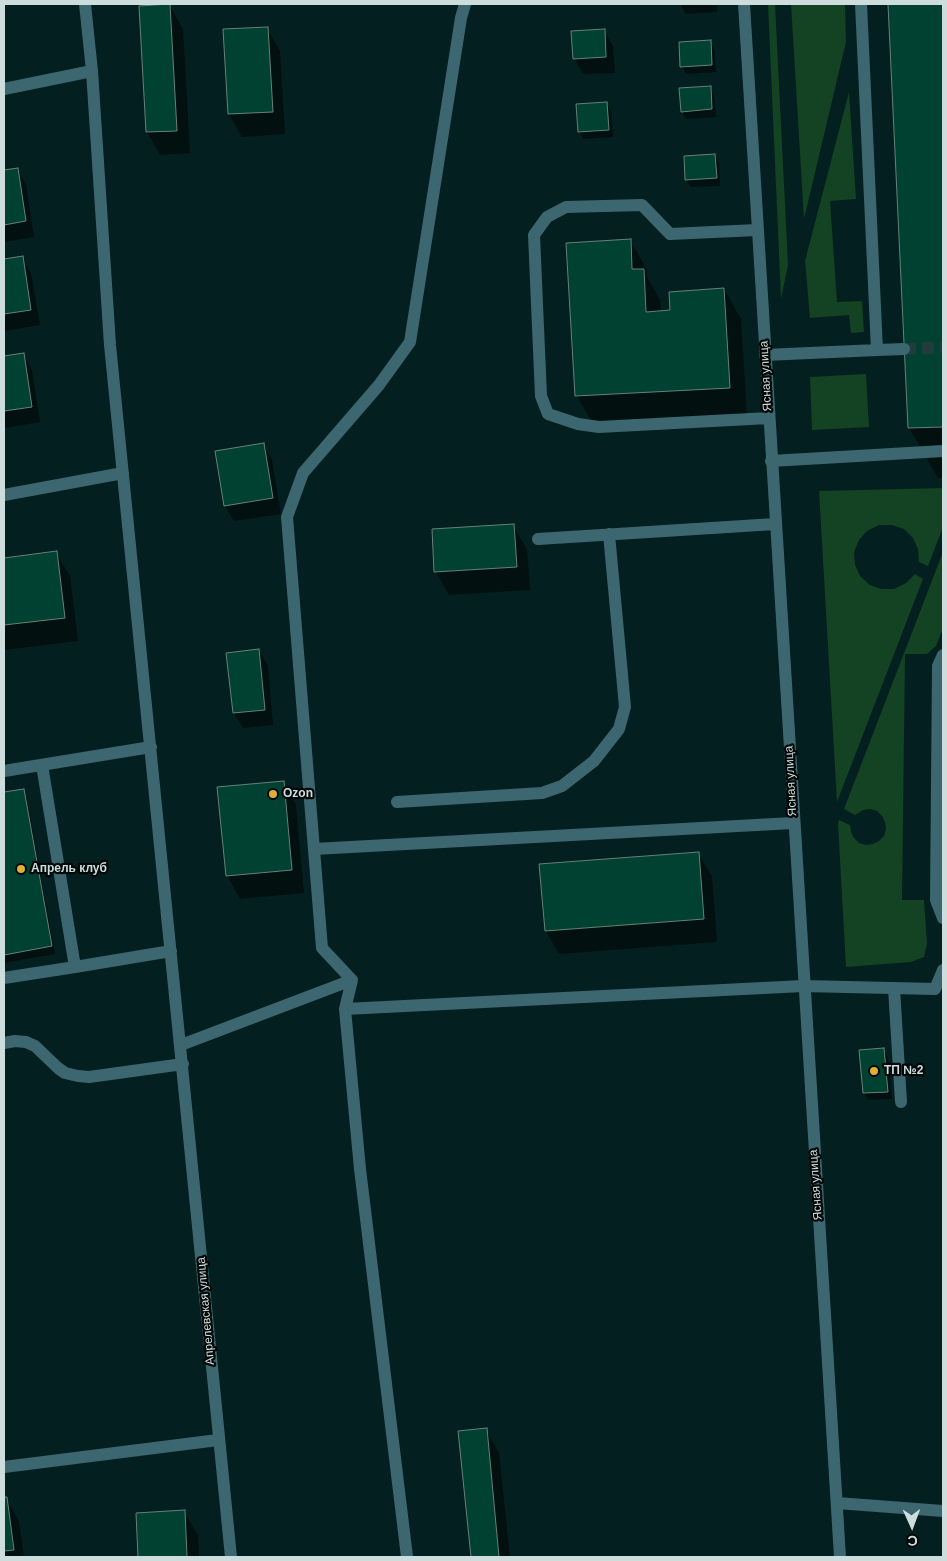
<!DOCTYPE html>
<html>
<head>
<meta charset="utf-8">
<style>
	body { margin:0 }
	#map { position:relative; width:947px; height:1561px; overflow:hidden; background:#041f1f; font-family:Arial,sans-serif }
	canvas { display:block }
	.frame { position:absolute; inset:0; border:5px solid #cddddc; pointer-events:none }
	.north { position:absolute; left:887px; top:1501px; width:50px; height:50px; -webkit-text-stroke:4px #010707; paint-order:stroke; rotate:178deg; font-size:14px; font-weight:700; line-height:20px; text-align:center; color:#cddddc }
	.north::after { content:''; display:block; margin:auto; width:18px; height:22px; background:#cddddc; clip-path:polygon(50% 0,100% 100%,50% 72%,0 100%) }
</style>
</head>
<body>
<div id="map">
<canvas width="947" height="1561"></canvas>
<div class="frame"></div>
<div class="north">С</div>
</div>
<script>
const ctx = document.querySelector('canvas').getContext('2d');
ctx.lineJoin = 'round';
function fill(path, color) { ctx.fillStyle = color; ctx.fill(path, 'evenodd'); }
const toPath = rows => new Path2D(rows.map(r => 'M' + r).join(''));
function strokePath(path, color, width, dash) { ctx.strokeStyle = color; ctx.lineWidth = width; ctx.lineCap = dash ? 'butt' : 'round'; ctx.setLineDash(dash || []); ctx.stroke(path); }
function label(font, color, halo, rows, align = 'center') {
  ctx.font = font + ' Arial,sans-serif'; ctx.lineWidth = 4.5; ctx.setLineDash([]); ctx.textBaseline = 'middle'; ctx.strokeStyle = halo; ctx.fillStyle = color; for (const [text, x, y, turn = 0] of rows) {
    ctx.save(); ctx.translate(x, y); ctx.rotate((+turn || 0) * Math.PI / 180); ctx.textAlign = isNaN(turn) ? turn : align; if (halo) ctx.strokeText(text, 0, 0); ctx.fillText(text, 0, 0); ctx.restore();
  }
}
const green = toPath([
	[768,4,775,4,788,265,781,299],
	[791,4,845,4,846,42,804,219],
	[849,92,856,199,830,201,837,302,862,301,864,332,851,333,849,315,810,318,805,261],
	[866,374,869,427,812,430,810,377],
	[943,488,943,527,928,566,919,562,918,549,913,538,904,529,892,525,879,525,867,531,859,540,854,552,855,565,860,576,870,585,881,589,894,589,906,583,915,574,923,579,837,802,819,491],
	[943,552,943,628,936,646,927,654,905,654,902,900,924,900,927,944,924,957,911,962,846,967,838,824,839,820,850,825,851,832,854,838,859,843,866,845,873,844,879,841,884,836,886,829,885,822,882,816,877,811,870,809,863,810,855,815,844,809]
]);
const shadow = toPath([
	[680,4,717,4,717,12,686,14],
	[890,4,943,4,943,478,938,478,909,428],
	[170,6,183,29,190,153,160,155,147,132],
	[267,28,280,51,285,134,242,137,229,114],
	[604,31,613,46,615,73,583,74,574,58],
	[710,42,714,49,716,72,686,74,682,67],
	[710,87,714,95,716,117,686,119,682,111],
	[607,104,611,111,613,137,583,139,579,131],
	[715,155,719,163,720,186,691,187,686,180],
	[17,169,26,185,34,237,4,242,4,171],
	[630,240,647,270,647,277,660,300,661,312,671,312,724,289,741,319,747,417,594,426,577,396],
	[22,257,31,273,40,325,4,331,4,260],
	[23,354,32,370,40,422,4,428,4,357],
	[263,444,272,460,281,514,234,521,225,506],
	[513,526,527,549,530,590,449,595,436,572],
	[56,553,70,576,78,641,4,650,4,559],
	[259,650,268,666,273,725,243,728,234,713],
	[283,782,296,805,304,893,240,899,227,875],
	[23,790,27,798,55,954,4,963,4,794],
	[698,853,712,877,717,942,559,954,546,931,541,865],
	[884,1050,888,1057,892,1099,868,1100,864,1093],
	[486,1430,499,1453,510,1557,472,1557,460,1432],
	[4,1498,6,1498,19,1521,24,1557,4,1557],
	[184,1512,198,1535,199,1557,139,1557,137,1514]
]);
const building = toPath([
	[170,4,177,131,146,132,139,6,170,4],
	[888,4,943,4,943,427,908,428,888,4],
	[268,27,273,112,228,114,223,29,268,27],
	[605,29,606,57,573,59,571,31,605,29],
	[711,40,712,65,680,67,679,42,711,40],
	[711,86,712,109,681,112,679,88,711,86],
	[607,102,609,130,578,132,576,104,607,102],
	[715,154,717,178,685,180,684,156,715,154],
	[18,168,26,221,4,225,4,170,18,168],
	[631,239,632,269,644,269,646,312,670,310,669,292,724,288,730,388,575,396,566,243,631,239],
	[23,256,31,310,4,314,4,259,23,256],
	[24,353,32,407,4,411,4,356,24,353],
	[264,443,273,498,224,506,215,451,264,443],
	[514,524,517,567,434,572,432,529,514,524],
	[57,551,65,618,4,625,4,558,57,551],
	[259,649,265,710,233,713,226,653,259,649],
	[284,781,292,870,226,876,217,787,284,781],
	[24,789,52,946,4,955,4,792,24,789],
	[699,852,704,919,545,931,539,864,699,852],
	[884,1048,888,1092,863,1093,859,1050,884,1048],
	[487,1428,499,1557,471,1557,458,1431,487,1428],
	[4,1497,7,1497,14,1550,4,1551,4,1497],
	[185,1510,187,1557,138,1557,136,1513,185,1510]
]);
const minorTunnel = toPath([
	[904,349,943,347]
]);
const minor = toPath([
	[85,4,92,71,110,345,231,1557],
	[744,4,840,1557],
	[861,4,877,350,904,349],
	[4,89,92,71],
	[757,230,670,234,642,205,566,207,547,217,534,235,541,396,548,414,578,424,599,427,769,418],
	[765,355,877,350],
	[771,461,943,451],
	[4,495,123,473],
	[538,539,775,524],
	[943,655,938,666,936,900,943,918],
	[4,771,151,747],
	[397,802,542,793,562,786,594,761,619,729,625,707,609,534],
	[314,849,793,823],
	[75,967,171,951],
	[4,978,75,967,42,765],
	[894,988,901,1102],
	[345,1009,803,986,935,989,943,970],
	[4,1043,15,1041,26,1042,35,1046,58,1068,65,1073,78,1076,89,1077,183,1064],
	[181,1045,352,980],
	[4,1467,218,1440],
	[837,1503,943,1511],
	[407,1557,360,1169,345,1009,352,980,322,948,287,517,303,473,379,385,410,342,461,18,465,4]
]);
const markers = [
	[273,794,5,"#e0b034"],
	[21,869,5,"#e0b034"],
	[874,1071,5,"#e0b034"]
];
const streetNames = [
	["Ясная улица",766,376,-93],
	["Ясная улица",791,781,-93],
	["Ясная улица",816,1185,-94],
	["Апрелевская улица",206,1311,-95]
];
const poiNames = [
	["Ozon",283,794],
	["Апрель клуб",31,869],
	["ТП №2",884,1071]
];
fill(green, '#134322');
fill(shadow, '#0007');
fill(building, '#004132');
strokePath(building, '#678178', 1);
strokePath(minorTunnel, '#223c3b', 12, [12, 6]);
strokePath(minor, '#3d6770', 12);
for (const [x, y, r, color] of markers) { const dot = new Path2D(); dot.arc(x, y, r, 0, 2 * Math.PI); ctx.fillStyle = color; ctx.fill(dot); strokePath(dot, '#010707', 2); }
label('12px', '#cddddc', '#010707', streetNames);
label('bold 12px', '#cddddc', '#010707', poiNames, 'left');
</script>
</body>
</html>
